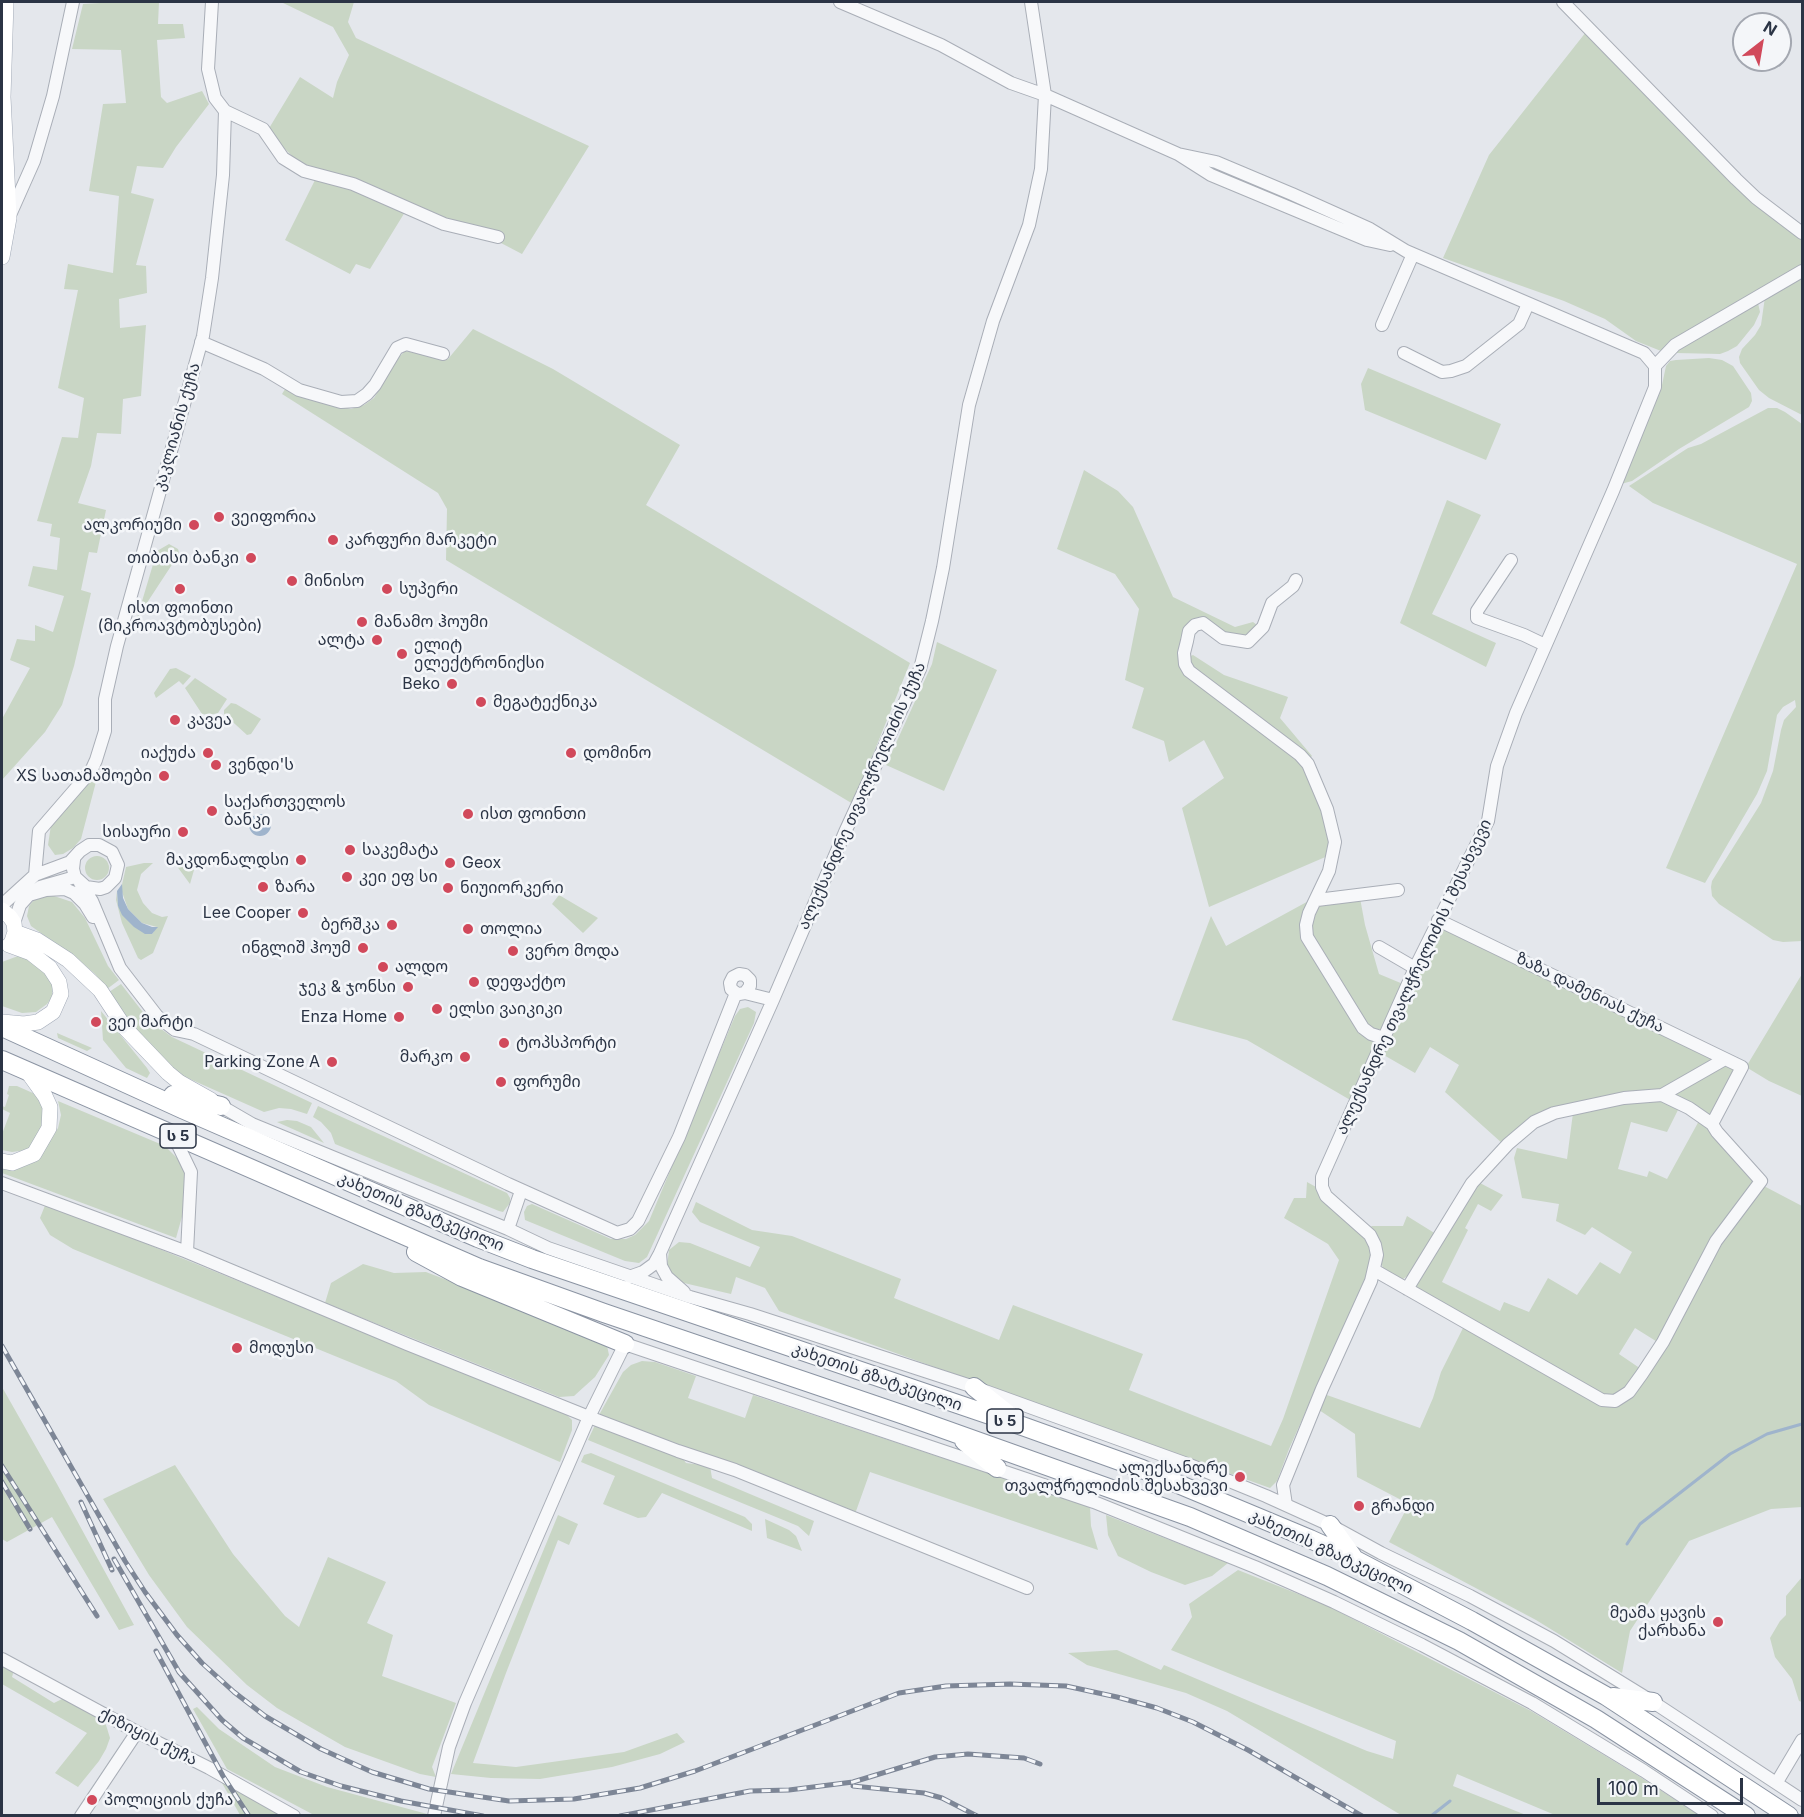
<!DOCTYPE html>
<html>
<head>
<meta charset="utf-8">
<style>
	body { margin:0 }
	#map { position:relative; width:1804px; height:1817px; overflow:hidden; background:#e4e7ec; font-family:Inter,sans-serif }
	canvas { display:block }
	.frame { position:absolute; inset:0; border:3px solid #2b3445; pointer-events:none }
	.north { position:absolute; left:1732px; top:12px; width:60px; height:60px; box-sizing:border-box; background:#f4f6f9; border:2px solid #a4a8b1; border-radius:50%; rotate:31deg; font-size:16px; font-weight:700; line-height:24px; text-align:center; color:#2b3445 }
	.north::after { content:''; display:block; margin:auto; width:21px; height:27px; background:#d1495b; clip-path:polygon(50% 0,100% 100%,50% 72%,0 100%) }
	.scale { position:absolute; left:1597px; top:1778px; width:146px; height:27px; box-sizing:border-box; border:3px solid #2b3445; border-top:0; padding-left:8px; font-size:18px; line-height:21px; white-space:nowrap; color:#2b3445; -webkit-text-stroke:4px #f4f6f9; paint-order:stroke }
</style>
</head>
<body>
<div id="map">
<canvas width="1804" height="1817"></canvas>
<div class="frame"></div>
<div class="north">N</div>
<div class="scale">100 m</div>
</div>
<script>
const ctx = document.querySelector('canvas').getContext('2d');
ctx.lineJoin = 'round';
function fill(path, color) { ctx.fillStyle = color; ctx.fill(path, 'evenodd'); }
const toPath = rows => new Path2D(rows.map(r => 'M' + r).join(''));
function strokePath(path, color, width, dash) { ctx.strokeStyle = color; ctx.lineWidth = width; ctx.lineCap = dash ? 'butt' : 'round'; ctx.setLineDash(dash || []); ctx.stroke(path); }
function label(font, color, halo, rows, align = 'center') {
  ctx.font = font + ' Inter,"Noto Sans Georgian",sans-serif'; ctx.lineWidth = 5; ctx.setLineDash([]); ctx.textBaseline = 'middle'; ctx.strokeStyle = halo; ctx.fillStyle = color; for (const [text, x, y, turn = 0] of rows) {
    ctx.save(); ctx.translate(x, y); ctx.rotate((+turn || 0) * Math.PI / 180); ctx.textAlign = isNaN(turn) ? turn : align; if (halo) ctx.strokeText(text, 0, 0); ctx.fillText(text, 0, 0); ctx.restore();
  }
}
const green = toPath([
	[116,2,159,2,158,24,183,24,185,38,157,40,161,97,167,103,202,91,209,104,176,147,163,168,137,166,131,193,154,199,136,265,146,266,147,293,119,299,120,328,146,325,141,396,123,399,121,434,97,433,91,466,78,503,106,510,97,553,89,552,81,590,91,593,74,666,62,705,45,732,2,780,2,719,30,668,10,660,17,639,35,641,35,625,53,632,64,596,28,586,33,566,57,570,60,538,50,536,52,524,37,521,62,437,78,438,84,398,58,388,78,290,64,289,68,264,113,273,119,196,89,191,103,104,126,103,121,50,72,49,83,4],
	[281,2,354,2,348,22,356,38,589,146,522,254,501,243,504,236,444,220,314,169,298,162,279,143,268,130,300,77,333,98,337,82,349,55,333,27],
	[1586,32,1802,236,1802,268,1661,351,1636,341,1605,319,1564,301,1443,258,1489,155],
	[316,178,350,186,405,212,370,269,356,264,350,274,285,240],
	[1802,277,1802,415,1769,398,1759,390,1740,363,1739,357,1742,349,1755,335,1761,325,1765,297],
	[1758,303,1760,312,1754,325,1737,346,1728,351,1720,354,1676,353,1679,348],
	[473,329,553,369,680,445,646,505,910,663,853,804,446,560,447,509,438,493,282,394,287,386,300,395,351,409,364,405,374,398,399,357,405,351,448,359],
	[1709,358,1722,360,1733,366,1751,393,1752,401,1749,407,1679,449,1632,481,1621,484,1662,385,1666,366,1670,361,1676,360],
	[1368,368,1501,424,1486,460,1365,410,1361,384],
	[1768,408,1777,408,1785,412,1802,424,1802,941,1783,942,1773,940,1719,904,1712,896,1711,887,1712,881,1761,803,1773,771,1781,730,1784,720,1796,707,1795,700,1783,707,1777,715,1767,771,1757,794,1705,883,1666,868,1797,564,1653,503,1629,486,1688,448,1701,444],
	[1084,470,1118,491,1133,507,1173,597,1235,627,1253,622,1257,625,1253,633,1238,639,1193,623,1183,666,1305,765,1331,837,1330,855,1209,907,1182,808,1224,778,1204,740,1169,762,1164,741,1132,728,1144,688,1125,680,1139,609,1115,574,1057,549],
	[1447,500,1481,515,1432,614,1496,643,1486,667,1400,623],
	[169,544,178,549,181,560,175,560,137,618,157,551],
	[937,642,997,670,944,791,886,765,932,664],
	[1193,655,1224,675,1288,697,1280,718,1312,756,1310,758,1192,669,1186,658],
	[176,668,191,676,183,685,179,681,156,698,154,693,170,669],
	[195,678,227,699,218,713,210,715,202,714,185,688],
	[231,703,236,704,261,719,251,734,247,735,224,714,224,710],
	[102,759,81,839,73,848,63,854,55,855,48,845,51,825],
	'85 868a12 12 0 1 1 24 0a12 12 0 1 1-24 0Z',
	[176,858,183,859,194,870,190,884,176,865,166,861],
	[144,863,153,863,141,874,137,890,143,903,152,913,162,917,168,916,153,953,141,960,138,958,122,923,116,900,117,891,118,906,152,934,157,927,142,923,128,909,121,889,126,867],
	[51,895,72,902,85,918,108,966,119,980,107,989,95,974,80,961,31,926,27,916,29,906,34,900],
	[559,895,598,918,583,933,552,904],
	[1314,898,1304,919,1364,1034,1376,1045,1352,1101,1247,1040,1172,1020,1211,916,1226,946],
	[1360,898,1365,925,1379,974,1403,984,1381,1029,1374,1030,1366,1027,1311,936,1311,914,1317,903],
	[1441,930,1447,930,1737,1070,1715,1114,1706,1114,1656,1091,1565,1108,1503,1144,1445,1092,1459,1065,1430,1047,1415,1073,1382,1054,1436,934],
	[18,956,32,960,47,973,53,983,52,997,47,1004,36,1012,22,1013,2,1006,2,962],
	[1802,974,1802,1096,1769,1081,1746,1067],
	[121,984,149,1020,172,1037,312,1103,307,1114,291,1109,279,1108,264,1112,183,1076,165,1063,136,1031,109,992],
	[748,1007,756,1012,754,1023,647,1257,639,1263,625,1261,525,1220,524,1212,527,1206,532,1204,611,1239,626,1239,635,1235,649,1221,735,1016,740,1009],
	[101,1011,147,1068,150,1073,147,1078,126,1068,103,1040],
	[57,1033,92,1048,87,1051,58,1038],
	[9,1086,17,1086,35,1094,41,1102,45,1111,42,1134,27,1150,12,1152,2,1150,2,1134,10,1113,2,1109,2,1106,5,1107,9,1095,7,1094],
	[58,1101,165,1146,177,1158,186,1173,185,1206,176,1238,2,1173,2,1165,41,1155,58,1128,61,1115],
	[1625,1101,1663,1101,1679,1108,1667,1132,1631,1122,1618,1169,1647,1177,1649,1171,1667,1179,1700,1119,1755,1179,1659,1343,1635,1328,1619,1354,1641,1369,1627,1389,1611,1398,1599,1396,1417,1288,1416,1284,1478,1182,1503,1195,1491,1211,1478,1204,1465,1228,1468,1230,1442,1282,1500,1311,1504,1302,1529,1312,1548,1278,1577,1295,1600,1262,1620,1274,1632,1252,1592,1227,1585,1235,1556,1221,1559,1204,1522,1198,1514,1158,1517,1148,1567,1159,1573,1113],
	[318,1106,507,1193,510,1198,510,1203,503,1212,499,1211,335,1144,331,1133,321,1122,313,1117],
	[287,1120,297,1121,311,1127,324,1143,277,1122],
	[1307,1182,1316,1187,1366,1236,1372,1257,1368,1272,1289,1449,1277,1481,1270,1488,779,1311,765,1288,736,1277,731,1294,684,1283,672,1276,667,1266,669,1250,679,1242,690,1243,750,1267,760,1247,700,1222,692,1212,696,1202,752,1230,792,1236,901,1279,894,1298,999,1340,1013,1305,1143,1354,1129,1390,1271,1446,1283,1419,1339,1260,1328,1244,1284,1218,1294,1198,1306,1198],
	[1762,1185,1802,1206,1802,1507,1771,1509,1689,1541,1630,1631,1622,1673,1536,1620,1389,1542,1409,1504,1357,1477,1355,1434,1319,1410,1324,1394,1420,1428,1433,1398,1441,1372,1463,1328,1598,1401,1629,1394,1719,1241],
	[46,1203,566,1414,572,1420,572,1430,560,1462,429,1405,396,1381,73,1249,50,1235,40,1218],
	[1407,1216,1436,1234,1409,1275,1403,1279,1395,1278,1385,1274,1382,1265,1382,1248,1377,1235,1371,1226,1403,1226],
	[363,1264,394,1273,426,1272,606,1341,609,1355,595,1377,574,1396,559,1397,325,1303,331,1283],
	[642,1361,655,1362,696,1376,688,1398,745,1418,753,1395,1090,1507,1091,1526,1098,1550,870,1472,855,1514,599,1415,623,1372,631,1365],
	[2,1387,57,1484,134,1625,119,1630,52,1517,7,1542,2,1539],
	[595,1425,679,1453,686,1463,710,1466,712,1478,814,1521,809,1536,798,1526,588,1440],
	[591,1453,745,1517,752,1524,752,1531,662,1493,646,1517,638,1518,603,1504,615,1476,581,1462,584,1455],
	[175,1465,233,1554,285,1616,299,1627,328,1557,386,1582,367,1623,393,1635,382,1676,456,1703,432,1767,436,1777,420,1774,345,1747,277,1708,247,1685,187,1627,149,1575,103,1499],
	[558,1515,578,1524,569,1545,558,1540,506,1673,473,1763,516,1767,624,1752,677,1733,685,1742,660,1754,612,1767,540,1779,491,1778,451,1774],
	[1106,1515,1228,1563,1212,1576,1185,1585,1151,1572,1118,1556,1108,1535],
	[765,1519,789,1530,796,1536,802,1551,767,1538],
	[1238,1570,1326,1605,1531,1711,1637,1775,1699,1815,1555,1815,1457,1774,1453,1786,1526,1815,1401,1815,1227,1711,1186,1693,1087,1665,1068,1653,1117,1650,1161,1670,1164,1665,1367,1751,1393,1759,1396,1741,1171,1650,1192,1617,1189,1604],
	[1802,1577,1802,1702,1799,1701,1792,1679,1775,1657,1770,1638,1780,1621,1786,1615,1786,1596],
	[2,1664,14,1670,12,1677,54,1703,64,1698,100,1717,106,1725,110,1738,106,1749,99,1761,78,1787,55,1773,87,1733,2,1684],
	[197,1707,219,1729,275,1767,327,1787,431,1815,314,1815,227,1769,193,1709],
	[216,1777,287,1815,240,1815,222,1783]
]);
const water = toPath([
	'249 825a11 11 0 1 1 22 0a11 11 0 1 1-22 0Z',
	[122,884,123,898,128,909,142,923,152,927,158,927,152,934,145,934,134,927,122,915,118,906,117,891]
]);
const stream = toPath([
	[1627,1544,1640,1524,1730,1454,1767,1434,1802,1424],
	[1431,1816,1450,1801]
]);
const minor = toPath([
	[840,2,941,45,1011,83,1045,95,1178,154,1211,175,1367,240,1390,245],
	[1563,2,1736,179,1756,198,1802,233],
	[225,111,263,129,283,158,304,171,353,184,444,224,498,237],
	[1178,154,1216,162,1292,194,1370,229,1406,251,1644,353,1655,366,1655,387,1613,491,1516,713,1497,766,1488,821,1415,968,1322,1177,1322,1187,1326,1196,1370,1235,1375,1245,1377,1255,1371,1281,1322,1389,1283,1485,1286,1505],
	[10,215,34,161,53,96,73,2],
	[1382,325,1413,254],
	[201,342,264,369,299,390,341,402,357,401,367,394,375,385,397,348,406,344,443,354],
	[1404,353,1442,372,1451,371,1466,366,1519,324,1528,304],
	[1655,366,1675,345,1802,271],
	[1511,560,1477,611,1477,618,1524,635,1545,645],
	[1296,580,1293,586,1272,603,1263,627,1248,642,1223,638,1203,623,1195,625,1189,631,1187,641,1184,653,1185,664,1189,671,1300,755,1308,764,1327,809,1335,842,1329,871,1309,913,1306,925,1307,937,1363,1028,1371,1034,1384,1038],
	[35,875,39,831,91,771,96,760,105,731,105,699,117,646,203,336,212,278,223,175,225,111,215,98,208,69,212,2],
	[80,883,92,901,120,968,157,1016,175,1030,194,1034,508,1184,617,1233,630,1229,638,1221,679,1137,736,993],
	[29,895,46,890,65,889,74,893,85,904,93,917],
	[1317,900,1398,890],
	[2,905,35,875,70,862,80,851,89,845,99,845,112,852,118,865,115,878,106,887,100,889,86,887,75,877,73,869,74,860],
	[14,923,20,905,29,895,40,887,75,877],
	[1379,947,1415,968],
	[736,993,731,989,730,983,733,977,739,974,745,975,750,980,750,986,745,993],
	[739,994,745,993,773,1000],
	[1662,1095,1725,1059],
	[221,1106,252,1124,508,1229,548,1248,690,1297,750,1314,974,1387,1190,1465,1266,1496,1330,1525,1381,1553,1470,1596,1554,1641,1653,1702,1802,1800],
	[169,1136,178,1145,191,1172,187,1252],
	[2,1183,187,1252,407,1344,589,1417,678,1451,735,1470,1027,1588],
	[508,1229,521,1191],
	[660,1253,661,1266,667,1277,684,1292],
	[1374,1270,1602,1400,1615,1401,1629,1392,1642,1374,1663,1342,1716,1241,1761,1181,1717,1132,1712,1124,1742,1067,1438,920],
	[629,1277,643,1272,654,1264,660,1253,773,1000,845,832,920,669,932,621,943,568,969,405,993,321,1029,225,1041,169,1045,95,1031,2],
	[1407,1289,1472,1183,1508,1144,1534,1122,1554,1113,1624,1098,1662,1095,1689,1108,1712,1124],
	[2,1659,137,1732,209,1768,294,1816],
	[1777,1782,1802,1740],
	[81,1816,137,1732],
	[434,1816,449,1747,465,1703,589,1417,625,1344,1094,1502,1255,1567,1334,1602,1422,1645,1532,1703,1644,1771,1712,1816]
]);
const major = toPath([
	[2,257,9,218,3,97,6,2],
	[2,910,10,917,14,923,15,932,12,941],
	[15,932,37,940,68,960,100,990,125,1028,168,1073,179,1082,211,1100],
	[2,1022,24,1024,38,1022,53,1012,61,994,59,982,50,968,31,953,9,945],
	[2,1161,12,1163,34,1154,49,1128,50,1107,45,1096,27,1071]
]);
const highway = toPath([
	[2,1027,182,1109,478,1238,532,1259,1025,1427,1142,1469,1310,1539,1354,1559,1472,1621,1606,1696,1789,1816],
	[2,1060,479,1268,604,1313,904,1415,1190,1517,1327,1576,1459,1641,1596,1719,1746,1816],
	[173,1095,221,1106],
	[416,1252,462,1277,625,1344],
	[974,1387,1014,1419],
	[964,1441,997,1468],
	[1330,1525,1353,1557],
	[1613,1697,1653,1702]
]);
const rail = toPath([
	[2,1346,125,1561,145,1592,177,1635,202,1663,234,1692,265,1716,321,1749,372,1772,429,1789,509,1801,574,1799,640,1788,695,1771,899,1693,946,1686,1010,1684,1066,1686,1117,1697,1157,1708,1193,1722,1248,1750,1362,1816],
	[2,1466,97,1616],
	[2,1482,30,1529],
	[81,1502,112,1570],
	[114,1559,179,1672,222,1720,243,1738,301,1772,341,1786,401,1801,483,1816],
	[156,1651,223,1776,249,1816],
	[853,1786,924,1793,942,1798,977,1816],
	[620,1816,750,1791,789,1790,853,1782,935,1757,968,1754,1024,1758,1040,1764]
]);
const markers = [
	[219,517,6,"#d1495b"],
	[194,525,6,"#d1495b"],
	[333,540,6,"#d1495b"],
	[251,558,6,"#d1495b"],
	[292,581,6,"#d1495b"],
	[180,589,6,"#d1495b"],
	[387,589,6,"#d1495b"],
	[362,622,6,"#d1495b"],
	[377,640,6,"#d1495b"],
	[402,654,6,"#d1495b"],
	[452,684,6,"#d1495b"],
	[481,702,6,"#d1495b"],
	[175,720,6,"#d1495b"],
	[208,753,6,"#d1495b"],
	[571,753,6,"#d1495b"],
	[216,765,6,"#d1495b"],
	[164,776,6,"#d1495b"],
	[212,811,6,"#d1495b"],
	[468,814,6,"#d1495b"],
	[183,832,6,"#d1495b"],
	[350,850,6,"#d1495b"],
	[301,860,6,"#d1495b"],
	[450,863,6,"#d1495b"],
	[347,877,6,"#d1495b"],
	[263,887,6,"#d1495b"],
	[448,888,6,"#d1495b"],
	[303,913,6,"#d1495b"],
	[392,925,6,"#d1495b"],
	[468,929,6,"#d1495b"],
	[363,948,6,"#d1495b"],
	[513,951,6,"#d1495b"],
	[383,967,6,"#d1495b"],
	[474,982,6,"#d1495b"],
	[408,987,6,"#d1495b"],
	[437,1009,6,"#d1495b"],
	[399,1017,6,"#d1495b"],
	[96,1022,6,"#d1495b"],
	[504,1043,6,"#d1495b"],
	[465,1057,6,"#d1495b"],
	[332,1062,6,"#d1495b"],
	[501,1082,6,"#d1495b"],
	[237,1348,6,"#d1495b"],
	[1240,1477,6,"#d1495b"],
	[1359,1506,6,"#d1495b"],
	[1718,1622,6,"#d1495b"],
	[92,1800,6,"#d1495b"]
];
const shields = [
	[178,1136,36],
	[1005,1421,36]
];
const shieldNames = [
	["ს 5",178,1136],
	["ს 5",1005,1421]
];
const streetNames = [
	["კაკლიანის ქუჩა",177,427,-74],
	["ალექსანდრე თვალჭრელიძის ქუჩა",862,796,-66],
	["ალექსანდრე თვალჭრელიძის I შესახვევი",1414,977,-65],
	["ზაზა დამენიას ქუჩა",1590,993,26],
	["კახეთის გზატკეცილი",421,1212,23],
	["კახეთის გზატკეცილი",877,1377,19],
	["კახეთის გზატკეცილი",1331,1552,25],
	["ქიზიყის ქუჩა",148,1737,27]
];
const poiNames = [
	["ვეიფორია",231,517],
	["ალკორიუმი",182,525,"right"],
	["კარფური მარკეტი",345,540],
	["თიბისი ბანკი",239,558,"right"],
	["მინისო",304,581],
	["სუპერი",399,589],
	["ისთ ფოინთი",180,608,"center"],
	["(მიკროავტობუსები)",180,626,"center"],
	["მანამო ჰოუმი",374,622],
	["ალტა",365,640,"right"],
	["ელიტ",414,645],
	["ელექტრონიქსი",414,663],
	["Beko",440,684,"right"],
	["მეგატექნიკა",493,702],
	["კავეა",187,720],
	["იაქუძა",196,753,"right"],
	["დომინო",583,753],
	["ვენდი'ს",228,765],
	["XS სათამაშოები",152,776,"right"],
	["საქართველოს",224,802],
	["ბანკი",224,820],
	["ისთ ფოინთი",480,814],
	["სისაური",171,832,"right"],
	["საკემატა",362,850],
	["მაკდონალდსი",289,860,"right"],
	["Geox",462,863],
	["კეი ეფ სი",359,877],
	["ზარა",275,887],
	["ნიუიორკერი",460,888],
	["Lee Cooper",291,913,"right"],
	["ბერშკა",380,925,"right"],
	["თოლია",480,929],
	["ინგლიშ ჰოუმ",351,948,"right"],
	["ვერო მოდა",525,951],
	["ალდო",395,967],
	["დეფაქტო",486,982],
	["ჯეკ & ჯონსი",396,987,"right"],
	["ელსი ვაიკიკი",449,1009],
	["Enza Home",387,1017,"right"],
	["ვეი მარტი",108,1022],
	["ტოპსპორტი",516,1043],
	["მარკო",453,1057,"right"],
	["Parking Zone A",320,1062,"right"],
	["ფორუმი",513,1082],
	["მოდუსი",249,1348],
	["ალექსანდრე",1228,1468,"right"],
	["თვალჭრელიძის შესახვევი",1228,1486,"right"],
	["გრანდი",1371,1506],
	["მეამა ყავის",1706,1613,"right"],
	["ქარხანა",1706,1631,"right"],
	["პოლიციის ქუჩა",104,1800]
];
fill(green, '#c9d6c5');
fill(water, '#9fb4cc');
strokePath(stream, '#9fb4cc', 3);
strokePath(minor, '#a9aeb7', 14);
strokePath(major, '#a3abb8', 16);
strokePath(highway, '#8b94a3', 20);
strokePath(minor, '#f7f8fa', 12);
strokePath(major, '#fff', 15);
strokePath(highway, '#fff', 18);
strokePath(rail, '#7d8696', 5);
strokePath(rail, '#f4f6f9', 3, [9]);
for (const [x, y, r, color] of markers) { const dot = new Path2D(); dot.arc(x, y, r, 0, 2 * Math.PI); ctx.fillStyle = color; ctx.fill(dot); strokePath(dot, '#f4f6f9', 2); }
for (const [x, y, w] of shields) { const box = new Path2D(); box.roundRect(x - w / 2, y - 12, w, 24, 4.5); ctx.fillStyle = '#f4f6f9'; ctx.fill(box); strokePath(box, '#2b3445', 1.5); }
label('bold 15px', '#2b3445', null, shieldNames);
label('16px', '#2b3445', '#f4f6f9', streetNames);
label('16px', '#2b3445', '#f4f6f9', poiNames, 'left');
</script>
</body>
</html>
